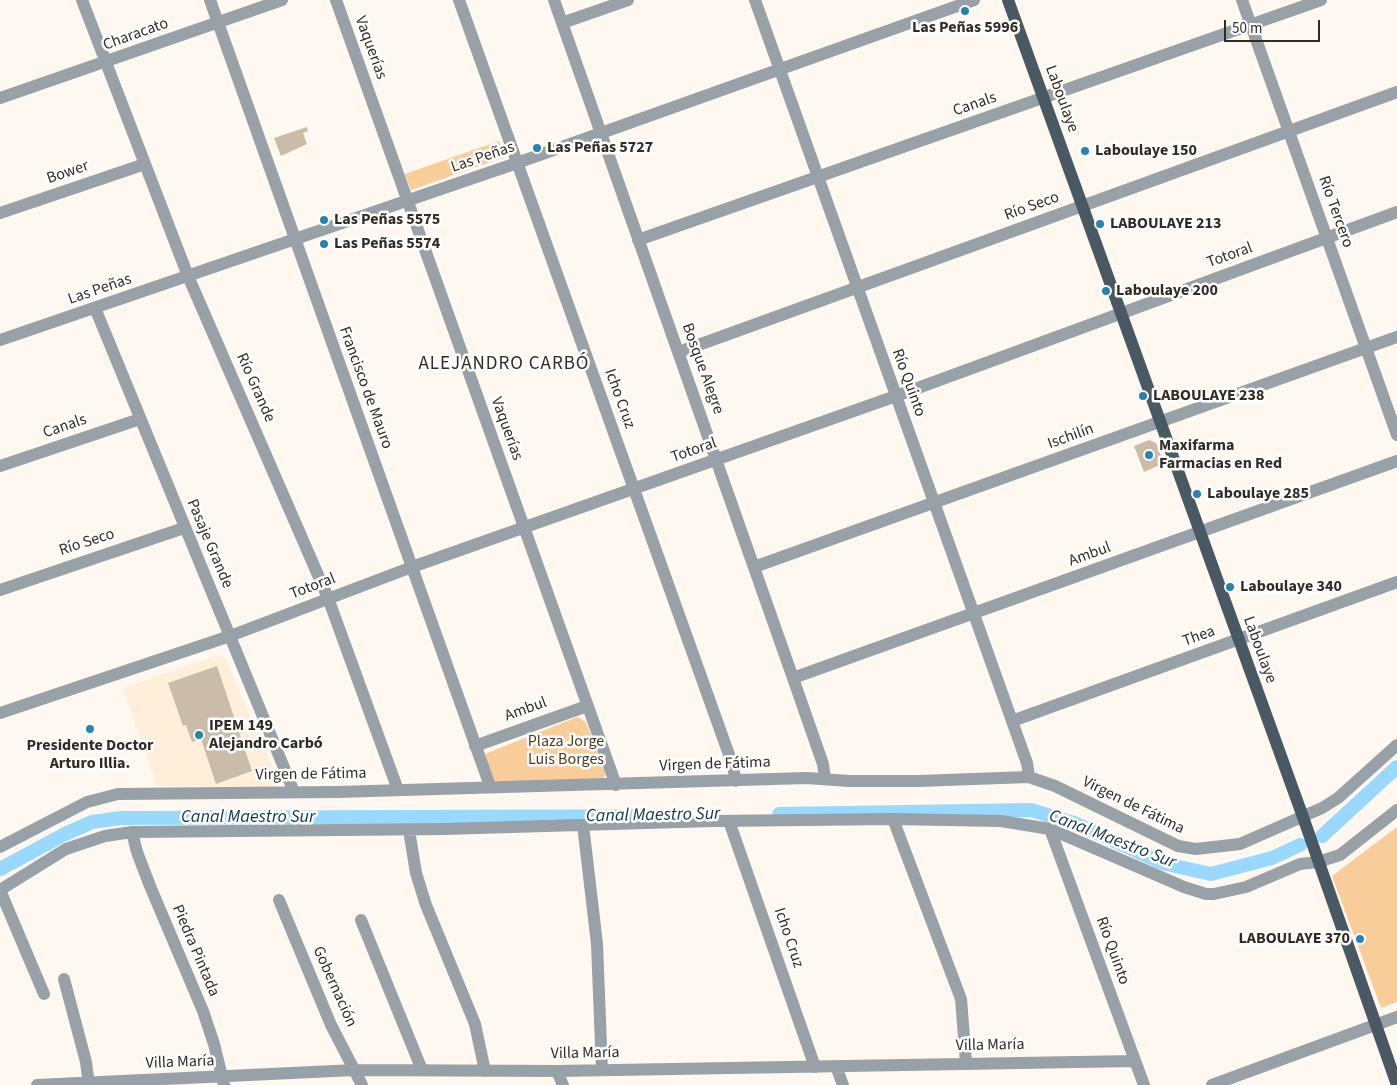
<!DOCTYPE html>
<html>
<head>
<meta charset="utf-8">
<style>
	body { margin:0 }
	#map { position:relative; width:1397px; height:1085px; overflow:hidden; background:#fef8f0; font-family:"Source Sans 3",sans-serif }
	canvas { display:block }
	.scale { position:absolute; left:1224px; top:20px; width:96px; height:22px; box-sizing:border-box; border:2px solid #312b24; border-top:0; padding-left:6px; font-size:15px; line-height:18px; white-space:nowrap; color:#312b24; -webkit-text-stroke:4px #fff; paint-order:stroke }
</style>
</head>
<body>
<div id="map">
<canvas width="1397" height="1085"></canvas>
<div class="scale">50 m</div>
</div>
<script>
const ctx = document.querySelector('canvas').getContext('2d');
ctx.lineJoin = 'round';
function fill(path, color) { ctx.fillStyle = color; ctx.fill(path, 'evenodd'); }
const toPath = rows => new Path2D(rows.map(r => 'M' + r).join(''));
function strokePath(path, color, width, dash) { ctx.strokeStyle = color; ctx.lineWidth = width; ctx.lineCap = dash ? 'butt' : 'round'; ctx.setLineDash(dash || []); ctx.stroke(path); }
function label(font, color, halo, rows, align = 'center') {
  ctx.font = font + ' "Source Sans 3",sans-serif'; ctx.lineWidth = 5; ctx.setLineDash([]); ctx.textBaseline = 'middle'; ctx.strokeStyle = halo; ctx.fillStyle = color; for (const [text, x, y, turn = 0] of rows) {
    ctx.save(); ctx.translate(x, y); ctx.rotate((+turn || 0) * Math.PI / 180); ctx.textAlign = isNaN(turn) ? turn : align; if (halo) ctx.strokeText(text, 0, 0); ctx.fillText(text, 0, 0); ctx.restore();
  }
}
const built = toPath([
	[218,655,226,660,278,781,274,787,157,786,123,688]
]);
const green = toPath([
	[499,141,505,157,411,190,405,174],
	[577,717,586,722,606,775,602,779,499,782,494,780,485,754],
	[1397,827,1397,1002,1381,1008,1332,876]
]);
const canal = toPath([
	[779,814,1031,810,1077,824,1162,863,1211,874,1272,858,1300,845],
	[1322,836,1397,767],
	[0,869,65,834,92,822,121,818,682,816]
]);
const building = toPath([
	[307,127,308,131,303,133,307,144,281,156,274,138],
	[1149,440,1156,443,1164,463,1144,472,1134,446],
	[217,666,252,771,216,784,201,739,192,742,186,725,183,726,168,683]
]);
const minor = toPath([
	[82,0,188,276,328,598,398,790],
	[210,0,490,786],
	[336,0,616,785],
	[459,0,732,763,736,781],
	[554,0,793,678,823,764,825,779],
	[755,0,1027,763,1029,777],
	[1242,0,1397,435],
	[562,23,628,0],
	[0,98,282,0],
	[0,213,145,164],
	[638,240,1321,0],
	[95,308,294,792],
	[0,340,517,163,974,0],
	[679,352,1397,92],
	[0,466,140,419],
	[754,567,1397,337],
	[0,590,184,528],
	[793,678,1397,461],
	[0,713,230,636,412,567,896,396,1397,212],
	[1012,721,1397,582],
	[475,746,587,706],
	[893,819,961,999,966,1063],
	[729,821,815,1067],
	[583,825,597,944,602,1070],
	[1050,829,1144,1085],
	[409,830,416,873,426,905,475,1024,485,1071],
	[132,832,137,852,150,886,203,1011,214,1044,224,1085],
	[0,847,87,802,118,794,337,792,807,778,849,781,918,781,1029,777,1055,786,1178,846,1196,849,1240,844,1322,808,1338,798,1397,745],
	[0,890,66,849,105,836,132,832,444,829,714,821,893,819,1001,821,1050,829,1184,887,1206,894,1214,894,1246,887,1300,864,1318,862,1340,855,1397,810],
	[0,890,44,994],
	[279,900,331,1025,362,1085],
	[361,920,422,1070],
	[64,979,86,1062,89,1085],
	[836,1066,843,1085],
	[557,1071,563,1085],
	[37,1085,355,1070,557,1071,1135,1061],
	[1212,1085,1397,1017]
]);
const major = toPath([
	[1008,0,1303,817,1397,1085]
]);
const markers = [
	[965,11,5,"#2784b1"],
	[537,148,5,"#2784b1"],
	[1085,151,5,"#2784b1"],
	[324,220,5,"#2784b1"],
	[1100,224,5,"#2784b1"],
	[324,244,5,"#2784b1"],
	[1106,291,5,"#2784b1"],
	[1143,396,5,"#2784b1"],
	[1149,455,5,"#2784b1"],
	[1197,494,5,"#2784b1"],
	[1230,587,5,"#2784b1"],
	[90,729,5,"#2784b1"],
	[199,735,5,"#2784b1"],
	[1360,939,5,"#2784b1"]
];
const poiNames = [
	["Las Peñas 5996",965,28,"center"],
	["Las Peñas 5727",547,148],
	["Laboulaye 150",1095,151],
	["Las Peñas 5575",334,220],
	["LABOULAYE 213",1110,224],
	["Las Peñas 5574",334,244],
	["Laboulaye 200",1116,291],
	["LABOULAYE 238",1153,396],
	["Maxifarma",1159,446],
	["Farmacias en Red",1159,464],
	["Laboulaye 285",1207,494],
	["Laboulaye 340",1240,587],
	["IPEM 149",209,726],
	["Alejandro Carbó",209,744],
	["Presidente Doctor",90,746,"center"],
	["Arturo Illia.",90,764,"center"],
	["LABOULAYE 370",1350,939,"right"]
];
const streetNames = [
	["Characato",136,35,-20],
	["Vaquerías",370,48,70],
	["Laboulaye",1061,99,70],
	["Canals",975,105,-19],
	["Las Peñas",483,158,-19],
	["Bower",68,173,-19],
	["Río Seco",1032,207,-20],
	["Río Tercero",1335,212,70],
	["Totoral",1230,256,-20],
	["Las Peñas",100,290,-19],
	["Bosque Alegre",702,369,70],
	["Río Quinto",908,383,70],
	["Río Grande",255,388,66],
	["Francisco de Mauro",365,388,70],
	["Icho Cruz",619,399,70],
	["Canals",65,427,-19],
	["Vaquerías",506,429,70],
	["Ischilín",1071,437,-20],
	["Totoral",694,451,-19],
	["Río Seco",87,543,-18],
	["Pasaje Grande",209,544,67],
	["Ambul",1090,555,-20],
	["Totoral",313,587,-21],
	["Thea",1199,637,-20],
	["Laboulaye",1259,650,70],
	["Ambul",526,710,-20],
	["Virgen de Fátima",715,765,-2],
	["Virgen de Fátima",311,775,-1],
	["Virgen de Fátima",1133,806,26],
	["Icho Cruz",788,938,71],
	["Piedra Pintada",195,951,67],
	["Río Quinto",1112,951,70],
	["Gobernación",334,987,66],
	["Villa María",990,1046,-1],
	["Villa María",585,1054,-1],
	["Villa María",180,1063,-2]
];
const parkNames = [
	["Plaza Jorge",566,742],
	["Luis Borges",566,760]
];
const waterNames = [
	["Canal Maestro Sur",653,816,-1],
	["Canal Maestro Sur",248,818],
	["Canal Maestro Sur",1112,840,21]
];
const quarterNames = [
	["ALEJANDRO CARBÓ",504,365]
];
fill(built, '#ffeeda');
fill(green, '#f8cd99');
strokePath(canal, '#99d9ff', 14);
fill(building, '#cbbcaa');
strokePath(minor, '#97a1a7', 12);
strokePath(major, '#495963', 12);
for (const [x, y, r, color] of markers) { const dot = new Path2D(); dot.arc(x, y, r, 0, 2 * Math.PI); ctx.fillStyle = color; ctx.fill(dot); strokePath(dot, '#fff', 2); }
label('bold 16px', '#312b24', '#fff', poiNames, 'left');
label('16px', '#312b24', '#fff', streetNames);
label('16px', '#4e381b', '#fff', parkNames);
label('italic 18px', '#103548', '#fff', waterNames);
ctx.letterSpacing = '1px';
label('19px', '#312b24', '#fff', quarterNames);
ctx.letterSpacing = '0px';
</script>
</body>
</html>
